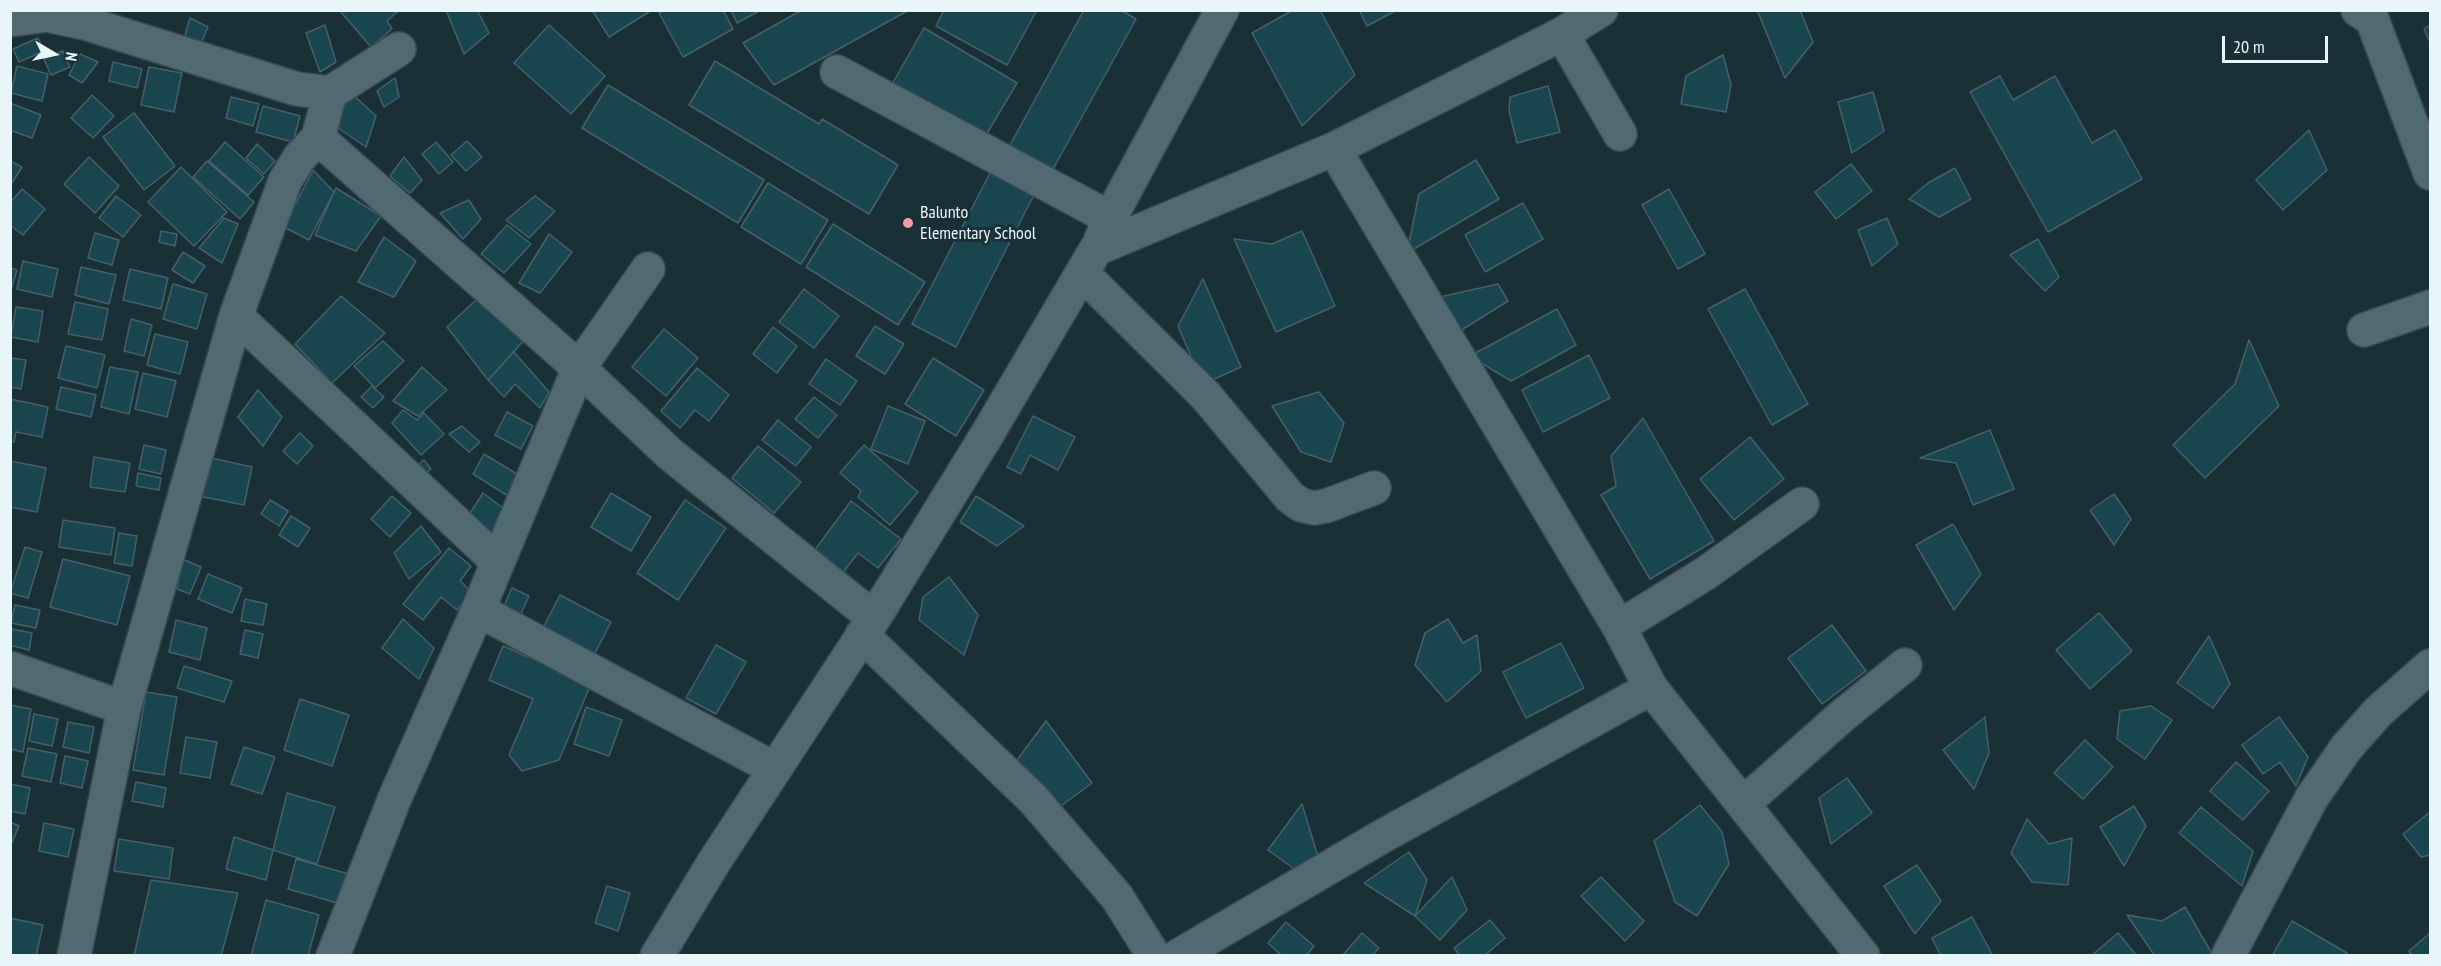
<!DOCTYPE html>
<html>
<head>
<meta charset="utf-8">
<style>
	body { margin:0 }
	#map { position:relative; width:2441px; height:966px; overflow:hidden; background:#193037; font-family:"PT Sans Narrow",sans-serif }
	canvas { display:block }
	.frame { position:absolute; inset:0; border:12px solid #e8f6fa; pointer-events:none }
	.north { position:absolute; left:24px; top:24px; width:60px; height:60px; -webkit-text-stroke:4px #193037; paint-order:stroke; rotate:99deg; font-size:16px; font-weight:700; line-height:24px; text-align:center; color:#e8f6fa }
	.north::after { content:''; display:block; margin:auto; width:21px; height:27px; background:#e8f6fa; clip-path:polygon(50% 0,100% 100%,50% 72%,0 100%) }
	.scale { position:absolute; left:2222px; top:36px; width:106px; height:27px; box-sizing:border-box; border:3px solid #e8f6fa; border-top:0; padding-left:8px; font-size:18px; line-height:21px; white-space:nowrap; color:#e8f6fa; -webkit-text-stroke:4px #193037; paint-order:stroke }
</style>
</head>
<body>
<div id="map">
<canvas width="2441" height="966"></canvas>
<div class="frame"></div>
<div class="north">N</div>
<div class="scale">20 m</div>
</div>
<script>
const ctx = document.querySelector('canvas').getContext('2d');
ctx.lineJoin = 'round';
function fill(path, color) { ctx.fillStyle = color; ctx.fill(path, 'evenodd'); }
const toPath = rows => new Path2D(rows.map(r => 'M' + r).join(''));
function strokePath(path, color, width, dash) { ctx.strokeStyle = color; ctx.lineWidth = width; ctx.lineCap = dash ? 'butt' : 'round'; ctx.setLineDash(dash || []); ctx.stroke(path); }
function label(font, color, halo, rows, align = 'center') {
  ctx.font = font + ' "PT Sans Narrow",sans-serif'; ctx.lineWidth = 6; ctx.setLineDash([]); ctx.textBaseline = 'middle'; ctx.strokeStyle = halo; ctx.fillStyle = color; for (const [text, x, y, turn = 0] of rows) {
    ctx.save(); ctx.translate(x, y); ctx.rotate((+turn || 0) * Math.PI / 180); ctx.textAlign = isNaN(turn) ? turn : align; if (halo) ctx.strokeText(text, 0, 0); ctx.fillText(text, 0, 0); ctx.restore();
  }
}
const building = toPath([
	[346,10,395,10,397,12,387,21,392,29,371,47,341,12,346,10],
	[446,10,477,10,489,33,464,54,446,10],
	[592,10,652,10,609,37,592,10],
	[664,10,723,10,733,29,683,57,659,13,664,10],
	[731,10,761,10,737,23,731,10],
	[802,10,909,10,774,85,743,43,802,10],
	[944,10,1037,10,1007,65,936,26,944,10],
	[1084,10,1121,10,1136,19,1047,180,1004,156,1084,10],
	[1293,10,1320,10,1355,75,1302,126,1252,33,1293,10],
	[1359,10,1397,10,1367,26,1359,10],
	[1757,10,1800,10,1813,42,1785,78,1757,10],
	[190,18,208,27,199,48,183,42,190,18],
	[325,25,336,62,320,72,306,33,325,25],
	[549,25,605,76,571,114,514,63,549,25],
	[2430,25,2430,42,2424,29,2430,25],
	[924,28,1017,83,983,140,891,86,924,28],
	[38,38,44,51,19,62,13,49,38,38],
	[63,51,70,67,51,75,44,59,63,51],
	[80,54,98,62,82,83,69,75,80,54],
	[1723,55,1731,85,1726,112,1681,104,1686,76,1723,55],
	[715,61,819,124,822,119,898,165,869,214,689,105,715,61],
	[113,62,142,69,137,88,109,81,113,62],
	[17,66,48,74,42,101,11,93,17,66],
	[149,67,182,73,174,112,141,105,149,67],
	[2000,76,2013,100,2055,76,2092,143,2115,130,2142,179,2048,232,1970,92,2000,76],
	[395,78,399,97,384,107,377,91,395,78],
	[608,85,764,180,738,223,582,128,608,85],
	[1548,86,1560,132,1517,143,1509,111,1510,97,1548,86],
	[1873,92,1884,131,1852,153,1838,102,1873,92],
	[352,94,376,116,366,147,332,124,352,94],
	[92,95,114,116,93,138,71,118,92,95],
	[231,97,259,104,253,126,226,118,231,97],
	[10,103,41,115,32,138,10,130,10,103],
	[263,106,300,116,293,142,256,132,263,106],
	[134,113,175,166,144,190,103,137,134,113],
	[2309,130,2327,170,2283,210,2256,180,2309,130],
	[467,141,482,157,466,171,451,155,467,141],
	[225,142,264,177,248,195,209,161,225,142],
	[436,142,453,162,439,174,422,154,436,142],
	[257,144,275,161,264,174,246,158,257,144],
	[89,157,119,186,95,213,64,184,89,157],
	[404,157,422,180,410,193,390,176,404,157],
	[1476,160,1499,199,1407,253,1419,194,1476,160],
	[10,161,22,167,10,186,10,161],
	[207,161,254,202,240,219,193,177,207,161],
	[1851,164,1872,191,1836,219,1815,192,1851,164],
	[181,167,227,212,194,246,148,202,181,167],
	[1955,168,1971,199,1939,217,1909,199,1928,183,1955,168],
	[313,170,334,192,309,240,284,227,313,170],
	[990,173,1034,195,956,347,912,324,990,173],
	[768,183,828,220,801,264,741,227,768,183],
	[336,188,381,216,356,251,315,235,336,188],
	[22,189,45,209,23,235,10,225,10,203,22,189],
	[1669,189,1705,254,1678,269,1642,205,1669,189],
	[116,196,141,215,123,237,99,218,116,196],
	[535,196,555,211,529,238,506,220,535,196],
	[469,200,481,219,463,239,440,213,469,200],
	[1523,203,1543,239,1485,272,1465,235,1523,203],
	[224,218,238,224,222,263,199,248,224,218],
	[1887,218,1898,244,1872,266,1858,230,1887,218],
	[833,224,925,282,898,325,806,267,833,224],
	[507,225,531,244,504,273,481,254,507,225],
	[161,231,177,234,175,246,159,242,161,231],
	[1302,231,1335,306,1276,332,1234,239,1272,244,1302,231],
	[95,233,119,240,112,265,88,258,95,233],
	[549,234,572,252,540,293,519,283,549,234],
	[384,237,416,261,394,297,358,282,384,237],
	[2038,239,2059,277,2045,291,2010,255,2038,239],
	[183,252,205,266,193,283,172,270,183,252],
	[23,261,58,269,52,297,17,289,23,261],
	[81,267,116,275,109,304,75,295,81,267],
	[10,268,17,270,10,294,10,268],
	[130,269,168,278,161,309,123,300,130,269],
	[1203,279,1241,367,1203,384,1178,326,1203,279],
	[173,284,207,294,197,329,163,319,173,284],
	[1498,284,1508,301,1460,331,1440,297,1498,284],
	[804,289,839,316,814,348,779,322,804,289],
	[1745,289,1808,404,1772,425,1708,309,1745,289],
	[341,296,385,333,332,383,295,344,341,296],
	[479,297,526,338,488,380,447,327,479,297],
	[75,302,108,309,102,340,68,334,75,302],
	[16,307,43,311,38,342,11,337,16,307],
	[1557,309,1576,345,1511,381,1470,356,1557,309],
	[131,319,152,325,144,356,124,351,131,319],
	[875,326,904,344,885,374,856,356,875,326],
	[773,327,797,346,777,373,753,354,773,327],
	[664,329,698,358,666,396,632,367,664,329],
	[155,334,188,342,180,374,147,365,155,334],
	[2249,340,2279,406,2205,478,2173,445,2235,384,2249,340],
	[383,341,404,361,375,388,354,366,383,341],
	[66,346,105,355,97,388,58,378,66,346],
	[514,352,549,392,540,408,515,384,504,397,488,380,514,352],
	[1589,355,1610,398,1543,432,1522,390,1589,355],
	[10,358,26,360,21,389,10,387,10,358],
	[933,358,984,390,956,436,905,404,933,358],
	[826,359,857,381,840,405,809,384,826,359],
	[110,367,138,372,129,414,101,407,110,367],
	[422,367,447,390,418,416,393,401,422,367],
	[697,368,729,395,709,421,695,410,680,428,661,411,697,368],
	[143,373,176,381,167,417,135,409,143,373],
	[372,386,384,397,373,408,361,397,372,386],
	[61,387,96,395,91,417,56,409,61,387],
	[258,390,282,417,263,446,238,417,258,390],
	[1319,392,1344,423,1331,462,1301,452,1272,406,1319,392],
	[814,397,837,415,818,438,795,419,814,397],
	[10,399,48,407,42,437,16,432,14,442,10,442,10,399],
	[888,406,925,421,908,464,871,449,888,406],
	[403,410,417,420,424,413,444,434,421,455,392,423,403,410],
	[507,412,533,426,521,449,495,435,507,412],
	[1033,416,1075,437,1058,470,1030,455,1021,474,1007,467,1033,416],
	[1643,418,1714,541,1650,579,1601,495,1616,486,1611,456,1643,418],
	[778,420,811,447,796,466,762,440,778,420],
	[462,426,480,442,469,452,449,434,462,426],
	[1990,430,2014,489,1973,505,1956,463,1920,458,1990,430],
	[300,433,313,446,297,464,283,451,300,433],
	[1750,437,1784,479,1734,520,1700,479,1750,437],
	[144,445,166,450,161,474,139,469,144,445],
	[864,445,918,492,890,525,858,497,861,491,840,473,864,445],
	[758,446,801,482,774,513,732,478,758,446],
	[484,454,525,479,513,499,473,474,484,454],
	[94,457,130,463,125,492,90,487,94,457],
	[207,457,252,467,244,505,199,496,207,457],
	[424,460,431,469,426,473,408,472,424,460],
	[10,461,46,468,37,512,10,507,10,461],
	[138,473,161,478,159,490,136,486,138,473],
	[483,493,507,511,487,539,467,518,483,493],
	[611,493,651,517,631,551,591,527,611,493],
	[2114,494,2131,519,2114,545,2090,510,2114,494],
	[392,496,411,513,390,537,371,519,392,496],
	[976,496,1024,526,997,546,960,522,976,496],
	[270,500,288,511,279,526,261,514,270,500],
	[685,500,726,528,678,600,637,573,685,500],
	[851,501,901,539,878,568,858,553,835,583,806,562,851,501],
	[291,516,310,528,298,547,279,535,291,516],
	[63,520,115,528,111,555,59,547,63,520],
	[1953,524,1981,574,1954,610,1916,545,1953,524],
	[421,526,441,552,409,579,394,553,421,526],
	[119,533,137,536,132,566,114,563,119,533],
	[25,547,42,552,28,598,10,593,25,547],
	[449,548,471,566,460,581,472,592,457,610,441,597,423,620,403,604,449,548],
	[63,559,130,576,117,625,50,607,63,559],
	[182,559,201,567,190,594,177,589,182,559],
	[208,574,242,588,232,613,198,599,208,574],
	[949,577,978,615,964,655,919,620,923,597,949,577],
	[512,588,529,596,520,616,503,608,512,588],
	[560,595,611,622,594,655,543,628,560,595],
	[245,599,267,604,263,625,241,621,245,599],
	[15,605,40,610,36,628,11,623,15,605],
	[2099,613,2132,651,2090,689,2056,650,2099,613],
	[403,619,434,648,419,679,382,648,403,619],
	[1448,619,1463,643,1477,635,1481,671,1447,702,1415,665,1425,633,1448,619],
	[176,620,207,628,200,660,169,652,176,620],
	[1832,625,1866,671,1822,704,1788,658,1832,625],
	[12,629,32,633,29,650,10,645,12,629],
	[245,630,263,634,258,658,240,654,245,630],
	[2209,636,2230,684,2213,708,2177,683,2209,636],
	[1561,643,1584,688,1526,718,1503,672,1561,643],
	[716,645,746,662,716,714,686,698,716,645],
	[503,646,591,684,559,760,522,771,509,755,533,699,489,680,503,646],
	[184,666,232,681,224,702,177,688,184,666],
	[146,692,177,697,164,775,133,770,146,692],
	[300,699,349,715,332,766,284,750,300,699],
	[10,705,31,709,23,752,10,749,10,705],
	[2151,706,2172,720,2145,759,2117,739,2120,711,2151,706],
	[586,707,622,720,609,756,574,744,586,707],
	[34,714,58,719,52,746,29,741,34,714],
	[1985,717,1989,753,1974,789,1943,750,1985,717],
	[2279,717,2308,757,2296,786,2280,762,2263,774,2242,745,2279,717],
	[1046,721,1092,783,1054,811,1017,760,1046,721],
	[68,722,94,727,89,753,63,747,68,722],
	[186,737,217,742,210,778,180,773,186,737],
	[2085,740,2113,767,2083,799,2054,773,2085,740],
	[244,747,275,757,262,794,231,784,244,747],
	[28,748,57,754,51,782,22,776,28,748],
	[65,756,88,761,82,788,60,783,65,756],
	[2236,762,2269,791,2243,820,2210,791,2236,762],
	[1847,778,1872,813,1831,844,1819,798,1847,778],
	[136,782,166,788,163,807,132,801,136,782],
	[10,784,30,788,25,814,10,811,10,784],
	[287,793,335,807,317,864,273,850,287,793],
	[1302,804,1318,857,1304,876,1268,850,1302,804],
	[1700,805,1722,832,1729,864,1697,916,1675,902,1654,841,1700,805],
	[2134,806,2146,826,2124,866,2100,827,2134,806],
	[2201,807,2253,851,2242,886,2179,833,2201,807],
	[2430,812,2430,855,2421,857,2403,834,2430,812],
	[2027,819,2049,844,2072,838,2068,885,2032,882,2011,853,2027,819],
	[10,822,19,826,10,847,10,822],
	[44,823,74,829,68,857,39,851,44,823],
	[234,837,273,850,266,880,226,869,234,837],
	[119,839,173,848,169,879,114,871,119,839],
	[1409,852,1427,880,1415,916,1364,883,1409,852],
	[296,859,349,874,341,904,288,889,296,859],
	[1917,865,1941,901,1915,934,1884,886,1917,865],
	[1452,877,1467,910,1440,940,1415,916,1452,877],
	[1601,877,1644,921,1625,941,1581,896,1601,877],
	[151,880,238,893,221,956,134,956,151,880],
	[607,886,630,893,618,931,595,923,607,886],
	[266,900,319,915,308,956,251,956,266,900],
	[2185,907,2211,952,2210,956,2155,956,2127,915,2162,921,2185,907],
	[1972,917,1993,956,1941,956,1932,938,1972,917],
	[10,918,43,925,36,956,10,956,10,918],
	[1490,920,1505,938,1484,956,1460,956,1454,948,1490,920],
	[2292,921,2347,953,2347,956,2272,956,2292,921],
	[1286,922,1314,946,1306,956,1282,956,1268,943,1286,922],
	[1362,933,1379,948,1372,956,1342,956,1362,933],
	[2118,933,2137,956,2091,956,2118,933],
	[2430,933,2430,956,2412,956,2409,951,2430,933]
]);
const minor = toPath([
	[2358,10,2372,19,2430,173],
	[10,20,47,15,85,23,297,89,330,93,318,138],
	[1562,34,1620,134],
	[837,72,1110,218],
	[330,93,399,49],
	[1334,149,1619,627,1651,688,1863,956],
	[1101,239,1110,218,1222,10],
	[1082,273,1206,396,1290,497,1301,505,1314,508,1326,506,1374,488],
	[236,316,497,561],
	[2364,330,2430,307],
	[478,610,775,769],
	[1619,627,1706,573,1802,504],
	[862,635,1033,799,1117,897,1154,956],
	[10,668,124,708],
	[1743,804,1842,716,1905,665],
	[74,956,124,708,236,316,285,181,299,158,318,138,579,368,670,454,874,618],
	[333,956,394,800,478,610,579,368,648,269],
	[657,956,714,862,874,618,988,433,1096,249,1334,149,1562,34,1601,10],
	[1178,956,1381,837,1651,688],
	[2228,956,2311,799,2346,748,2378,712,2430,666]
]);
const markers = [
	[908,223,6,"#f39aac"]
];
const poiNames = [
	["Balunto",920,213],
	["Elementary School",920,234]
];
fill(building, '#19454f');
strokePath(building, '#476067', 1.5);
strokePath(minor, '#394d53', 36);
strokePath(minor, '#516a71', 33);
for (const [x, y, r, color] of markers) { const dot = new Path2D(); dot.arc(x, y, r, 0, 2 * Math.PI); ctx.fillStyle = color; ctx.fill(dot); strokePath(dot, '#193037', 2); }
label('18px', '#e8f6fa', '#193037', poiNames, 'left');
</script>
</body>
</html>
